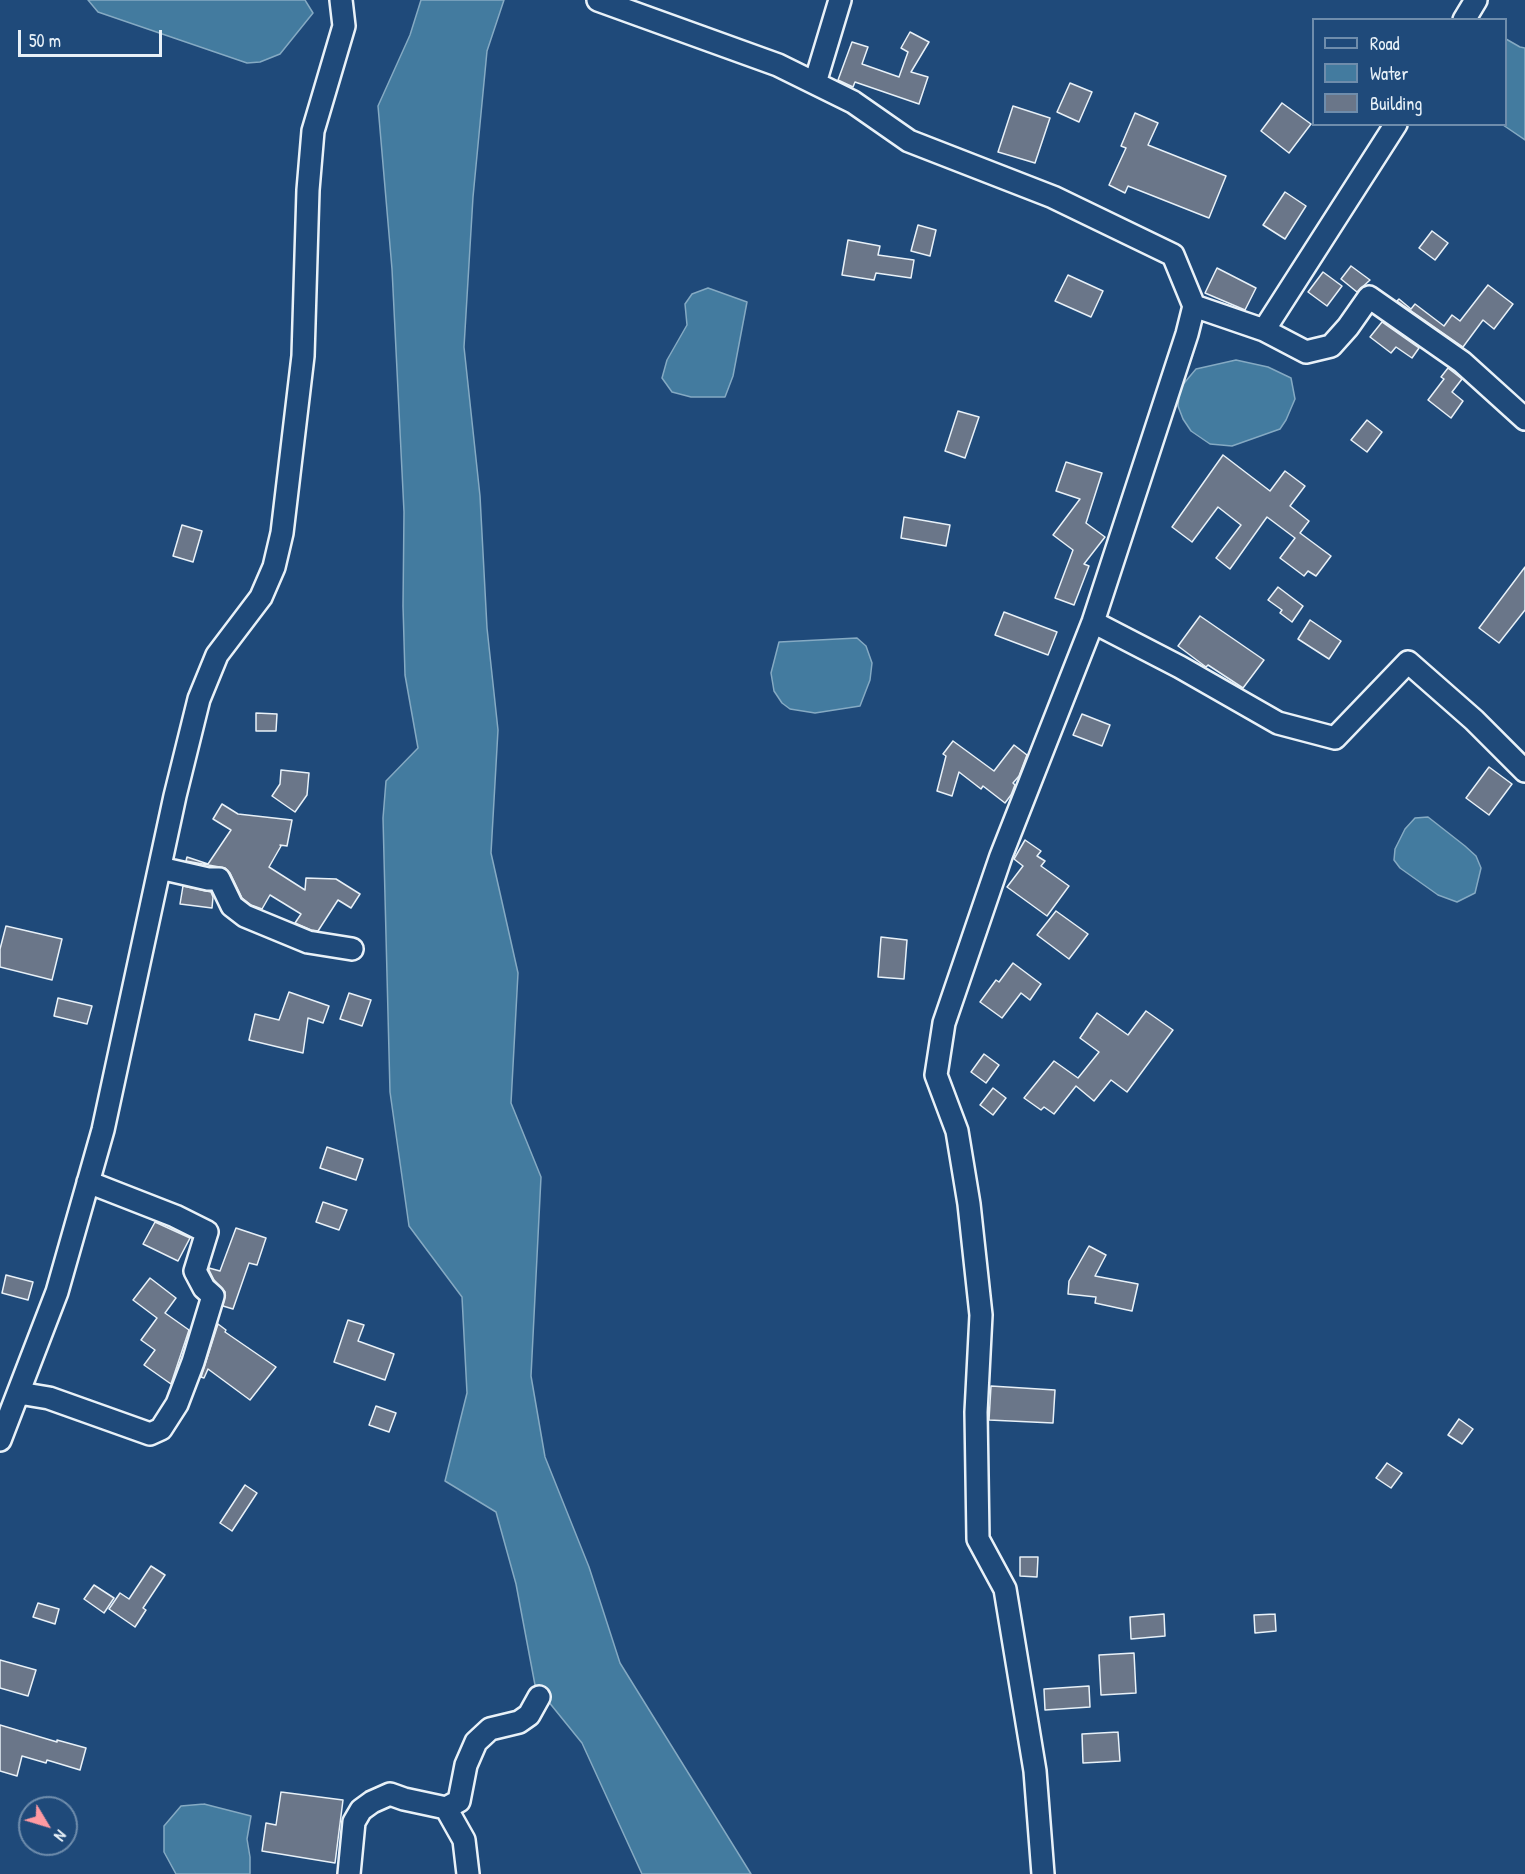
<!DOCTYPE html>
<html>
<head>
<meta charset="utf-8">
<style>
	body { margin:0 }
	#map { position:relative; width:1525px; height:1874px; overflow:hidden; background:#1f4a7a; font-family:"Patrick Hand",sans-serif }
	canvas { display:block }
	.legend { position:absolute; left:1312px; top:18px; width:195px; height:108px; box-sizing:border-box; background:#1f4a7a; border:2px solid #6f8dac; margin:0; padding:8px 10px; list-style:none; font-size:18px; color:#e8f1f8 }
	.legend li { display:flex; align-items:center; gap:12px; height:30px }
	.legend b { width:30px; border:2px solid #6f8dac }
	.north { position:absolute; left:18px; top:1796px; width:60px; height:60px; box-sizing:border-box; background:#1f4a7a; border:2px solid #6f8dac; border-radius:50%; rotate:128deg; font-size:16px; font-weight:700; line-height:24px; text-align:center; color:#e8f1f8 }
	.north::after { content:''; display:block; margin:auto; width:21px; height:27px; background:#ff9aa2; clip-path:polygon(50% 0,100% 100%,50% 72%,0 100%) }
	.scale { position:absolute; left:18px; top:30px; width:144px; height:27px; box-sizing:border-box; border:3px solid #e8f1f8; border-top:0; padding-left:8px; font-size:18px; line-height:21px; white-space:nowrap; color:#e8f1f8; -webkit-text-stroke:4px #1f4a7a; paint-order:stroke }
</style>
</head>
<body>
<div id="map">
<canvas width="1525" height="1874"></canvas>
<ul class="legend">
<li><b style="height:8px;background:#1f4a7a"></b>Road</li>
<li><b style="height:16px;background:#437b9f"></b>Water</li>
<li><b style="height:16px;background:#6a7689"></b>Building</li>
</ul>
<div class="north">N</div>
<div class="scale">50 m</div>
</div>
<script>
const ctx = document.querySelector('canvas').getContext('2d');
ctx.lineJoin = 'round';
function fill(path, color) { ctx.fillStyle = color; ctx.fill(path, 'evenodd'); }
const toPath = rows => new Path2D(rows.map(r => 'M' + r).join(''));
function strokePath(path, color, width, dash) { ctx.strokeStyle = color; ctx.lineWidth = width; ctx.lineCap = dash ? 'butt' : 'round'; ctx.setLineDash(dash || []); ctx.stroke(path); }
const water = toPath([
	[88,0,305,0,313,13,280,54,260,62,247,63,98,12,88,0],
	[421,0,504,0,487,51,473,197,464,347,480,496,487,628,498,730,491,853,518,973,511,1103,541,1177,531,1376,545,1457,589,1567,620,1663,751,1874,642,1874,582,1743,535,1685,516,1584,496,1512,445,1481,467,1393,462,1297,409,1226,390,1092,383,818,386,781,418,748,405,675,403,606,404,512,392,269,378,106,410,35,421,0],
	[1506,39,1520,47,1525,48,1525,140,1503,125,1506,124,1506,39],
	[708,288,747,302,733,376,725,397,691,397,672,392,662,378,667,360,687,325,685,304,692,294,708,288],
	[1236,360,1268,367,1291,378,1295,399,1286,420,1280,429,1232,446,1210,444,1191,431,1183,419,1178,406,1180,388,1196,369,1236,360],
	[857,638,866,646,872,663,870,680,860,706,815,713,790,709,782,703,774,691,771,673,779,642,857,638],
	[1428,817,1465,846,1476,856,1481,868,1475,893,1457,902,1438,895,1400,868,1394,860,1395,849,1405,829,1415,818,1428,817],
	[204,1804,251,1816,247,1839,250,1857,250,1874,176,1874,164,1852,164,1826,181,1806,204,1804]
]);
const building = toPath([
	[910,32,929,42,911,72,928,77,919,104,855,82,853,87,838,80,852,42,868,47,862,64,899,77,908,52,901,48,910,32],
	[1070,83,1092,92,1079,122,1057,112,1070,83],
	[1282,103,1311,124,1289,153,1261,131,1282,103],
	[1013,106,1050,118,1035,163,998,152,1013,106],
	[1135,113,1158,123,1148,145,1226,176,1209,218,1128,186,1125,193,1109,185,1126,148,1121,146,1135,113],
	[1285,192,1306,206,1285,239,1263,225,1285,192],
	[918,225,936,230,930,256,911,251,918,225],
	[1432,231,1448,243,1435,260,1419,248,1432,231],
	[848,240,880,246,878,255,914,260,911,278,876,273,874,280,842,275,848,240],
	[1351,266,1370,280,1357,292,1341,279,1351,266],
	[1217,268,1256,288,1245,310,1205,293,1217,268],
	[1323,272,1342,286,1327,306,1308,292,1323,272],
	[1068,275,1103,291,1091,317,1055,301,1068,275],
	[1488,285,1513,304,1494,329,1483,320,1463,347,1397,301,1399,299,1411,309,1415,304,1444,326,1452,315,1460,321,1488,285],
	[1382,322,1419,348,1412,358,1396,347,1391,353,1370,337,1382,322],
	[1448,368,1462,379,1452,392,1463,401,1451,418,1428,400,1444,379,1441,377,1448,368],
	[958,411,979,417,965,458,945,451,958,411],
	[1367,420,1382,432,1367,452,1351,440,1367,420],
	[1223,455,1270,491,1285,471,1305,486,1290,506,1309,521,1300,533,1331,556,1316,576,1308,571,1304,576,1280,558,1295,538,1267,517,1230,569,1216,558,1241,525,1218,507,1192,542,1172,527,1223,455],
	[1066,462,1102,473,1086,523,1105,537,1084,564,1089,566,1074,605,1055,598,1073,550,1053,535,1080,499,1056,491,1066,462],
	[904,517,950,525,946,546,901,538,904,517],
	[182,525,202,531,193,562,173,556,182,525],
	[1525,567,1525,610,1499,643,1479,628,1525,567],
	[1278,587,1303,606,1292,622,1280,613,1282,610,1268,600,1278,587],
	[1004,612,1057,632,1048,655,995,635,1004,612],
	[1200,616,1264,660,1243,688,1208,665,1206,667,1178,646,1200,616],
	[1310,620,1341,641,1329,659,1298,639,1310,620],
	[256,713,277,714,276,731,256,731,256,713],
	[1082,714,1110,725,1102,746,1073,735,1082,714],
	[953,741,994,771,1014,745,1027,755,1019,776,1013,783,1015,785,1011,795,1005,803,983,786,981,789,959,772,952,796,937,791,946,756,943,754,953,741],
	[1489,767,1512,784,1489,815,1466,798,1489,767],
	[281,770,309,773,307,795,295,812,272,796,280,784,281,770],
	[222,804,238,814,292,820,287,846,280,845,281,846,269,867,305,890,306,878,336,879,360,894,351,908,338,900,318,931,311,930,295,923,301,914,270,895,262,909,251,905,242,898,230,873,225,868,186,861,187,857,208,864,231,830,213,819,222,804],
	[1025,840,1041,851,1037,856,1045,861,1041,866,1069,886,1047,916,1007,887,1023,866,1014,859,1025,840],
	[183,886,211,892,213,897,212,908,180,904,183,886],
	[1056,911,1088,934,1069,959,1037,935,1056,911],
	[6,926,62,939,52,980,0,967,0,949,6,926],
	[881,937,907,940,904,979,878,977,881,937],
	[1013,963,1041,984,1030,1000,1021,993,1002,1018,980,1002,996,980,999,982,1013,963],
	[289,992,329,1006,323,1023,308,1018,303,1053,249,1040,255,1014,279,1020,289,992],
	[349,993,371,1000,362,1026,340,1019,349,993],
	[58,998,92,1006,87,1024,54,1016,58,998],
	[1146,1011,1173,1030,1127,1092,1111,1080,1094,1101,1076,1086,1054,1114,1044,1107,1041,1110,1024,1098,1054,1061,1078,1078,1099,1052,1080,1038,1097,1013,1128,1035,1146,1011],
	[984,1054,999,1065,986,1083,971,1072,984,1054],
	[993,1088,1006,1098,993,1115,980,1105,993,1088],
	[327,1147,363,1159,356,1180,320,1168,327,1147],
	[323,1202,347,1210,339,1230,316,1222,323,1202],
	[155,1222,190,1238,178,1261,143,1244,155,1222],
	[236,1228,266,1238,257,1265,249,1263,233,1309,223,1306,225,1292,214,1280,209,1270,209,1268,220,1271,236,1228],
	[1089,1246,1106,1255,1095,1276,1138,1284,1132,1311,1095,1303,1096,1297,1068,1294,1069,1281,1089,1246],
	[6,1275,33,1282,28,1300,2,1293,6,1275],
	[150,1278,176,1298,165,1313,189,1330,171,1384,144,1365,155,1350,141,1340,157,1318,133,1300,150,1278],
	[348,1320,364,1325,358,1341,394,1354,385,1380,334,1362,348,1320],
	[218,1324,226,1330,225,1332,276,1367,250,1400,208,1369,204,1378,201,1377,218,1324],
	[991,1386,1055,1390,1053,1423,989,1420,991,1386],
	[376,1406,396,1413,389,1432,369,1425,376,1406],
	[1459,1419,1473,1429,1462,1444,1448,1435,1459,1419],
	[1387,1463,1402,1473,1391,1488,1376,1478,1387,1463],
	[245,1485,257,1493,232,1531,220,1523,245,1485],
	[1020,1557,1038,1557,1037,1577,1020,1576,1020,1557],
	[151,1566,165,1575,143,1608,146,1610,135,1627,109,1609,120,1593,129,1599,151,1566],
	[94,1585,114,1598,104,1613,84,1599,94,1585],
	[38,1603,59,1609,55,1624,33,1617,38,1603],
	[1164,1614,1165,1636,1131,1639,1130,1617,1164,1614],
	[1275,1614,1276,1631,1255,1633,1254,1615,1275,1614],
	[1134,1653,1136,1693,1101,1695,1099,1655,1134,1653],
	[0,1660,36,1670,28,1696,0,1688,0,1660],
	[1089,1686,1090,1707,1045,1710,1044,1689,1089,1686],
	[0,1725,57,1742,57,1740,86,1748,80,1770,47,1760,46,1763,22,1756,17,1776,0,1771,0,1725],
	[1118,1732,1120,1761,1083,1763,1082,1734,1118,1732],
	[281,1792,343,1800,335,1863,262,1851,266,1823,276,1825,281,1792]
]);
const minor = toPath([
	[598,0,778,65,853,102,909,141,1053,197,1173,255,1194,306],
	[1464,20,1476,0],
	[815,83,840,0],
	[1264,330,1396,124],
	[1093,622,1180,667,1278,723,1335,738,1408,662,1474,720,1525,771],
	[160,868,208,879,219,879,232,906,245,916,308,942,352,949],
	[19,1393,49,1398,150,1434,161,1429,177,1404,193,1362,213,1296,204,1288,195,1271,207,1232,175,1216,88,1182],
	[0,1440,57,1292,103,1130,175,796,199,699,217,655,261,597,274,567,282,533,303,356,308,190,313,131,344,26,341,0],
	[446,1808,464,1840,468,1874],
	[349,1874,354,1822,361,1810,372,1802,390,1794,404,1799,446,1808,459,1801,466,1765,476,1742,490,1729,519,1722,529,1715,539,1697],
	[1043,1874,1035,1771,1005,1589,978,1539,976,1412,981,1315,969,1204,957,1131,936,1075,944,1023,1001,856,1093,622,1187,334,1194,306,1264,330,1306,352,1331,346,1348,327,1369,297,1462,362,1525,419]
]);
fill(water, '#437b9f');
strokePath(water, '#85aac3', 1.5);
fill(building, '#6a7689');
strokePath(building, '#e8f1f8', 1.5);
strokePath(minor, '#e8f1f8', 26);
strokePath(minor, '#1f4a7a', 21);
</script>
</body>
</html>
